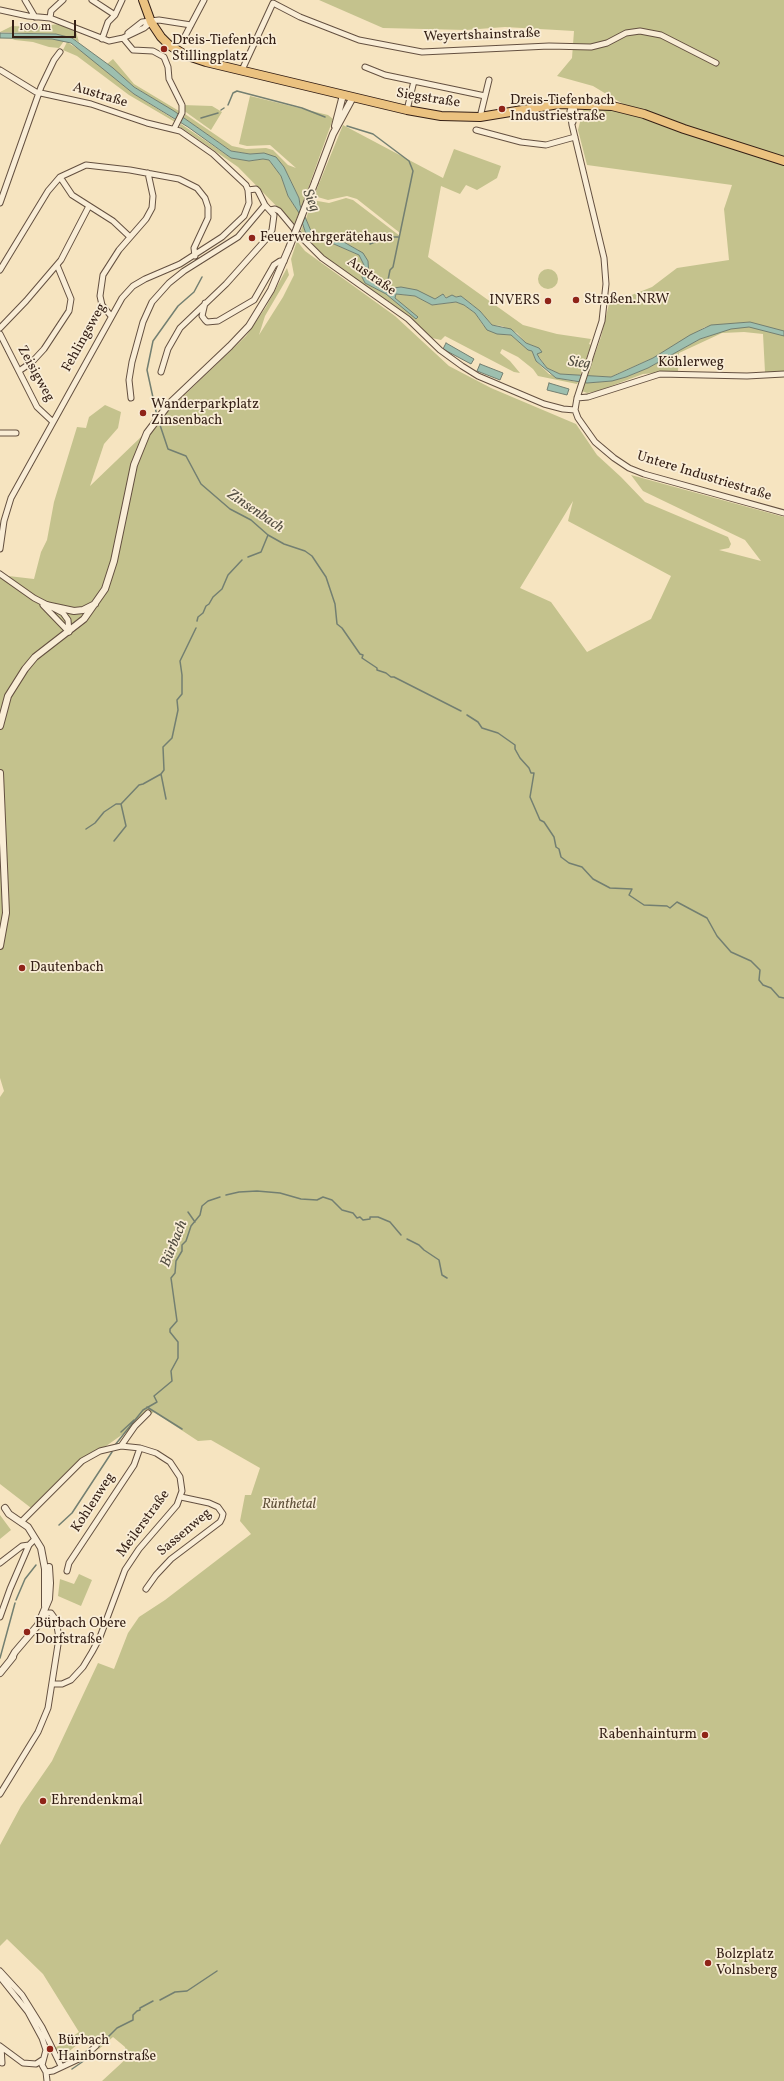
<!DOCTYPE html>
<html>
<head>
<meta charset="utf-8">
<style>
	body { margin:0 }
	#map { position:relative; width:784px; height:2081px; overflow:hidden; background:#f6e4c0; font-family:Vollkorn,serif }
	canvas { display:block }
	.scale { position:absolute; left:12px; top:20px; width:64px; height:18px; box-sizing:border-box; border:2px solid #341f15; border-top:0; padding-left:5px; font-size:12px; line-height:14px; white-space:nowrap; color:#341f15; -webkit-text-stroke:3px #f9edd6; paint-order:stroke }
</style>
</head>
<body>
<div id="map">
<canvas width="784" height="2081"></canvas>
<div class="scale">100 m</div>
</div>
<script>
const ctx = document.querySelector('canvas').getContext('2d');
ctx.lineJoin = 'round';
function fill(path, color) { ctx.fillStyle = color; ctx.fill(path, 'evenodd'); }
const toPath = rows => new Path2D(rows.map(r => 'M' + r).join(''));
function strokePath(path, color, width, dash) { ctx.strokeStyle = color; ctx.lineWidth = width; ctx.lineCap = dash ? 'butt' : 'round'; ctx.setLineDash(dash || []); ctx.stroke(path); }
function label(font, color, halo, rows, align = 'center') {
  ctx.font = font + ' Vollkorn,serif'; ctx.lineWidth = 3.5; ctx.setLineDash([]); ctx.textBaseline = 'middle'; ctx.strokeStyle = halo; ctx.fillStyle = color; for (const [text, x, y, turn = 0] of rows) {
    ctx.save(); ctx.translate(x, y); ctx.rotate((+turn || 0) * Math.PI / 180); ctx.textAlign = isNaN(turn) ? turn : align; if (halo) ctx.strokeText(text, 0, 0); ctx.fillText(text, 0, 0); ctx.restore();
  }
}
const green = toPath([
	[319,0,784,0,784,372,765,372,763,334,744,332,722,333,679,353,678,371,643,374,598,391,587,393,582,391,584,383,612,381,626,377,648,368,700,339,749,322,705,327,653,358,619,373,611,377,587,376,601,337,609,304,652,287,677,268,729,260,724,209,732,185,587,165,578,130,583,110,614,109,623,104,593,86,557,76,572,58,574,31,505,27,466,30,383,28],
	[59,24,76,32,79,42,72,38,56,34,0,32,12,26,34,27],
	[10,38,52,39,64,41,59,48,49,47,33,42,15,40],
	[67,42,86,54,134,94,175,120,175,122,129,95,77,56,63,50],
	[113,59,134,84,179,111,178,114,133,86,107,64],
	[250,96,328,115,333,119,301,208,299,198,284,167,264,153,250,154,231,151,184,118,185,114,232,146,246,149,266,148,273,150,288,165,296,168,270,145,247,146,239,144],
	[182,105,212,106,222,112,211,130,183,110],
	[181,124,231,158,249,161,263,159,269,160,281,176,288,196,299,213,294,224,238,167,179,126],
	[343,125,443,178,454,149,501,166,497,178,477,190,466,185,460,194,441,186,428,257,523,325,557,334,591,339,589,344,591,345,580,376,560,374,547,368,537,354,539,348,526,343,517,333,502,326,492,325,480,311,461,296,448,298,443,295,435,299,385,289,370,280,370,273,358,250,335,237,315,234,311,231,306,219,312,200,329,203,346,198,353,200,400,236,400,233,357,199,347,196,328,200,314,196],
	[303,225,306,234,311,241,327,241,359,255,364,265,362,277,365,283,386,294,417,317,395,298,396,294,415,296,432,305,457,302,464,305,475,313,483,325,505,335,511,335,528,350,532,351,536,361,549,374,566,380,578,382,577,384,538,376,533,369,518,357,502,349,500,353,510,361,520,373,514,372,445,336,441,340,432,338,382,297,321,254,300,233],
	[297,241,305,251,395,316,449,366,491,388,576,424,597,455,621,477,645,502,728,537,731,544,729,548,719,550,761,561,745,540,643,491,631,475,784,517,784,2081,102,2081,128,2057,125,2047,113,2037,99,2049,88,2036,62,2057,55,2048,79,2032,43,1974,7,1939,0,1946,0,1845,21,1806,52,1761,98,1663,114,1669,128,1633,139,1617,165,1600,251,1534,240,1521,245,1495,251,1495,260,1468,211,1440,198,1441,154,1412,92,1456,35,1511,0,1484,0,1097,4,1091,0,1078,0,575,34,579,41,552,47,540,54,502,77,427,86,428,89,417,105,405,121,412,118,428,104,444,90,486,246,336,266,307,287,268,289,275,265,316,259,335,283,297,294,275,291,259],
	[573,501,568,521,671,576,651,619,587,652,551,602,520,588],
	'538 279a10 10 0 1 1 20 0a10 10 0 1 1-20 0Z',
	[0,1515,11,1530,0,1539],
	[79,1574,92,1580,81,1606,58,1596,60,1579,74,1584]
]);
const water = toPath([
	[0,33,56,34,72,38,113,68,134,87,174,111,231,151,250,154,264,153,276,157,284,167,299,198,300,205,311,231,315,234,335,237,363,253,368,261,369,277,373,282,385,289,401,287,417,290,435,299,443,294,446,298,452,295,456,297,461,296,480,311,492,325,511,329,526,343,539,348,542,352,537,354,540,359,547,368,560,374,611,377,653,358,690,335,711,325,750,322,784,331,784,336,749,327,731,329,700,339,648,368,626,377,612,381,587,383,556,378,536,361,532,351,528,350,511,335,497,334,487,330,475,313,464,305,456,302,432,305,415,296,396,294,395,298,418,317,416,319,386,294,365,283,362,277,364,265,359,255,327,241,311,241,306,234,299,213,288,196,281,176,269,160,263,159,249,161,231,158,188,127,134,94,71,43,52,39,0,38,0,33],
	[446,343,474,359,471,364,443,349,446,343],
	[480,364,503,373,500,380,477,371,480,364],
	[549,383,569,389,567,395,547,390,549,383]
]);
const stream = toPath([
	[228,105,233,93,237,91,302,108,325,117],
	[221,110,224,108],
	[201,118,218,113],
	[347,126,373,134,409,161,413,171,393,267,390,270,386,290],
	[370,244,387,237,398,237],
	[157,416,147,370,153,341,178,306,194,292,202,277],
	[159,422,168,449,186,456,201,484,230,509,251,520,268,535,284,544,305,551,312,556,326,577,335,604,337,624,342,628,360,654,363,655,362,658,377,668,377,670,386,673,391,677,394,677,461,711],
	[248,557,261,552,268,535],
	[197,621,198,617,203,613,206,606,209,604,213,597,222,589,228,575,242,560],
	[467,715,478,722,482,728,498,733,515,745,515,749,520,758,529,768,531,773,534,773,530,797,540,820,544,822,554,837,556,847,559,849,561,857,569,863,582,867,593,879,610,888,632,889,629,895,644,905,667,906,670,908,677,902,707,918,717,936,731,952,751,961,760,970,759,980,763,985,771,988,779,997,784,998],
	[166,799,161,774,164,770,163,747,172,738,178,710,177,700,182,694,182,675,180,661,196,628],
	[86,829,95,823,104,812,116,804,121,804,139,785,143,784,161,774],
	[114,841,126,826,121,804],
	[226,1195,239,1192,257,1191,280,1193,301,1199,317,1200,323,1197,332,1200,342,1210,353,1213,357,1218,360,1217,363,1220,370,1219,370,1217,378,1217,390,1222,401,1235],
	[188,1212,195,1222],
	[407,1239,419,1245,424,1250,439,1260,442,1275,447,1278],
	[147,1407,182,1429],
	[121,1432,134,1420],
	[115,1445,143,1410,157,1402,154,1396,172,1381,171,1371,178,1358,178,1342,170,1332,170,1329,177,1321,171,1278,175,1273,176,1261,182,1251,182,1245,186,1241,191,1226,200,1215,202,1206,208,1201,220,1197],
	[59,1525,72,1513,112,1452],
	[16,1600,25,1579,36,1565],
	[0,1658,15,1603],
	[160,2000,175,1992,187,1991,217,1971],
	[93,2052,117,2028,133,2020,133,2015,137,2011,140,2010,140,2008,153,2001],
	[72,2069,88,2058]
]);
const minor = toPath([
	[25,0,35,17],
	[92,0,115,15],
	[0,10,28,16,50,18,109,41,123,38,144,28,151,22],
	[50,18,51,11,63,0],
	[128,33,142,22,159,20,191,25],
	[123,38,133,50,153,51,164,57,168,67,169,79,182,105,182,113,174,129],
	[184,38,204,0],
	[102,39,108,22,115,15,122,0],
	[365,67,385,75,485,96],
	[0,70,36,92,91,104,147,123,180,131,213,154,246,185,248,190,256,189,258,191,265,205,274,215,272,230,268,237,226,284,180,328,168,349,161,372],
	[242,70,273,3,300,17,359,40,422,52,549,46,591,47,607,43,626,33,640,31,661,35,716,63],
	[573,103,570,111,572,125,604,258,606,284,602,321,577,398,575,410,578,418,595,442,614,458,629,468,644,474,784,513],
	[407,110,414,81],
	[480,117,489,80],
	[573,122,575,111,573,103],
	[476,130,521,142,546,145,575,137],
	[60,177,72,195,113,221,130,237],
	[0,203,41,87,54,60,60,52],
	[270,210,275,209,279,211,300,236,322,258,408,319,440,350,462,366,478,376,544,404,563,409,575,410],
	[0,270,48,191,60,177,86,165,130,170,179,179,197,188,205,198,208,207,208,218,194,248,195,256],
	[205,303,202,316,205,320,207,322,218,321,254,300,274,265,280,261,284,261],
	[111,316,102,305,100,296,103,275,119,250,146,219,152,208,153,196,148,173],
	[0,328,26,301,61,260,89,206],
	[0,334,37,407,53,422],
	[19,371,32,362,44,349,69,311,71,299,57,265],
	[131,398,129,380,132,362,143,322,152,302,169,283,184,271,238,237,265,205],
	[577,398,588,397,660,374,747,376,784,374],
	[0,433,16,433],
	[0,549,4,521,11,498,122,298,133,286,145,279,180,264,222,237,244,216,249,203,248,190],
	[0,574,34,598,63,613,68,620,69,632],
	[43,605,69,632],
	[121,1446,135,1426,148,1413],
	[21,1522,82,1461,100,1451,121,1446,140,1448,156,1453,170,1462,180,1477,182,1491,177,1505,139,1549,125,1570,100,1637,92,1652,83,1667,71,1680,62,1684,53,1684],
	[0,1563,22,1546,29,1545],
	[67,1571,69,1563,134,1465,140,1448],
	[146,1589,156,1575,171,1559,220,1522,222,1518,223,1514,218,1507,209,1503,181,1497],
	[43,1613,48,1619,56,1620],
	[0,1617,10,1589,29,1545,35,1539],
	[0,1794,38,1732,48,1708,59,1638,56,1620,51,1613,43,1613],
	[0,1971,22,1995,42,2027,61,2066],
	[0,1977,28,2012,42,2038,46,2050,42,2065,46,2072,47,2081],
	[0,2046,23,2063,36,2064,42,2060],
	[1,2047,2,2063],
	[46,2072,53,2071,85,2056,96,2046]
]);
const tertiary = toPath([
	[335,126,343,95],
	[315,182,333,134,353,97],
	[46,605,74,611,83,610,95,604],
	[0,726,8,696,25,669,35,657,84,619,105,589,114,561,134,465,147,433,169,404,230,346,249,326,271,290,289,248],
	[0,773,6,913,0,946],
	[5,1508,9,1514,28,1527,41,1548,45,1569,45,1606],
	[11,1659,15,1652,38,1625,49,1599,50,1583,49,1567],
	[0,1673,13,1657]
]);
const primary = toPath([
	[143,0,151,22,161,37,169,45,185,55,206,62,407,110,441,116,480,117,559,104,612,106,644,114,684,129,784,161]
]);
const tertiaryBridge = toPath([
	[289,248,315,182]
]);
const markers = [
	[164,49,4,"#8f2418"],
	[502,109,4,"#8f2418"],
	[252,238,4,"#8f2418"],
	[576,300,4,"#8f2418"],
	[548,301,4,"#8f2418"],
	[143,413,4,"#8f2418"],
	[22,968,4,"#8f2418"],
	[27,1632,4,"#8f2418"],
	[705,1735,4,"#8f2418"],
	[43,1801,4,"#8f2418"],
	[708,1963,4,"#8f2418"],
	[50,2049,4,"#8f2418"]
];
const streetNames = [
	["Weyertshainstraße",482,36,-2],
	["Austraße",100,96,17],
	["Siegstraße",428,99,9],
	["Austraße",371,277,35],
	["Fehlingsweg",85,338,-61],
	["Köhlerweg",691,363],
	["Zeisigweg",35,374,61],
	["Untere Industriestraße",704,477,17],
	["Kohlenweg",94,1503,-57],
	["Meilerstraße",144,1524,-54],
	["Sassenweg",185,1533,-40]
];
const poiNames = [
	["Dreis-Tiefenbach",172,41],
	["Stillingplatz",172,57],
	["Dreis-Tiefenbach",510,101],
	["Industriestraße",510,117],
	["Feuerwehrgerätehaus",260,238],
	["Straßen.NRW",584,300],
	["INVERS",540,301,"right"],
	["Wanderparkplatz",151,405],
	["Zinsenbach",151,421],
	["Dautenbach",30,968],
	["Bürbach Obere",35,1624],
	["Dorfstraße",35,1640],
	["Rabenhainturm",697,1735,"right"],
	["Ehrendenkmal",51,1801],
	["Bolzplatz",716,1955],
	["Volnsberg",716,1971],
	["Bürbach",58,2041],
	["Hainbornstraße",58,2057]
];
const parkNames = [
	["Rünthetal",289,1505]
];
const waterNames = [
	["Sieg",310,201,67],
	["Sieg",579,364,7],
	["Zinsenbach",255,512,34],
	["Bürbach",175,1244,-68]
];
fill(green, '#c4c28d');
fill(water, '#9dbfaf');
strokePath(water, '#737f71', 1);
strokePath(stream, '#737f71', 1.5);
strokePath(minor, '#645040', 7);
strokePath(tertiary, '#645040', 8);
strokePath(primary, '#341f15', 10);
strokePath(minor, '#f9edd6', 5);
strokePath(tertiary, '#f9edd6', 6);
strokePath(primary, '#ebc280', 8);
strokePath(tertiaryBridge, '#645040', 8, []);
strokePath(tertiaryBridge, '#f9edd6', 6);
for (const [x, y, r, color] of markers) { const dot = new Path2D(); dot.arc(x, y, r, 0, 2 * Math.PI); ctx.fillStyle = color; ctx.fill(dot); strokePath(dot, '#f9edd6', 1.5); }
label('14px', '#341f15', '#f9edd6', streetNames);
label('14px', '#341f15', '#f9edd6', poiNames, 'left');
label('italic 14px', '#5f5039', '#f9edd6', parkNames);
label('italic 15px', '#544f43', '#f9edd6', waterNames);
</script>
</body>
</html>
